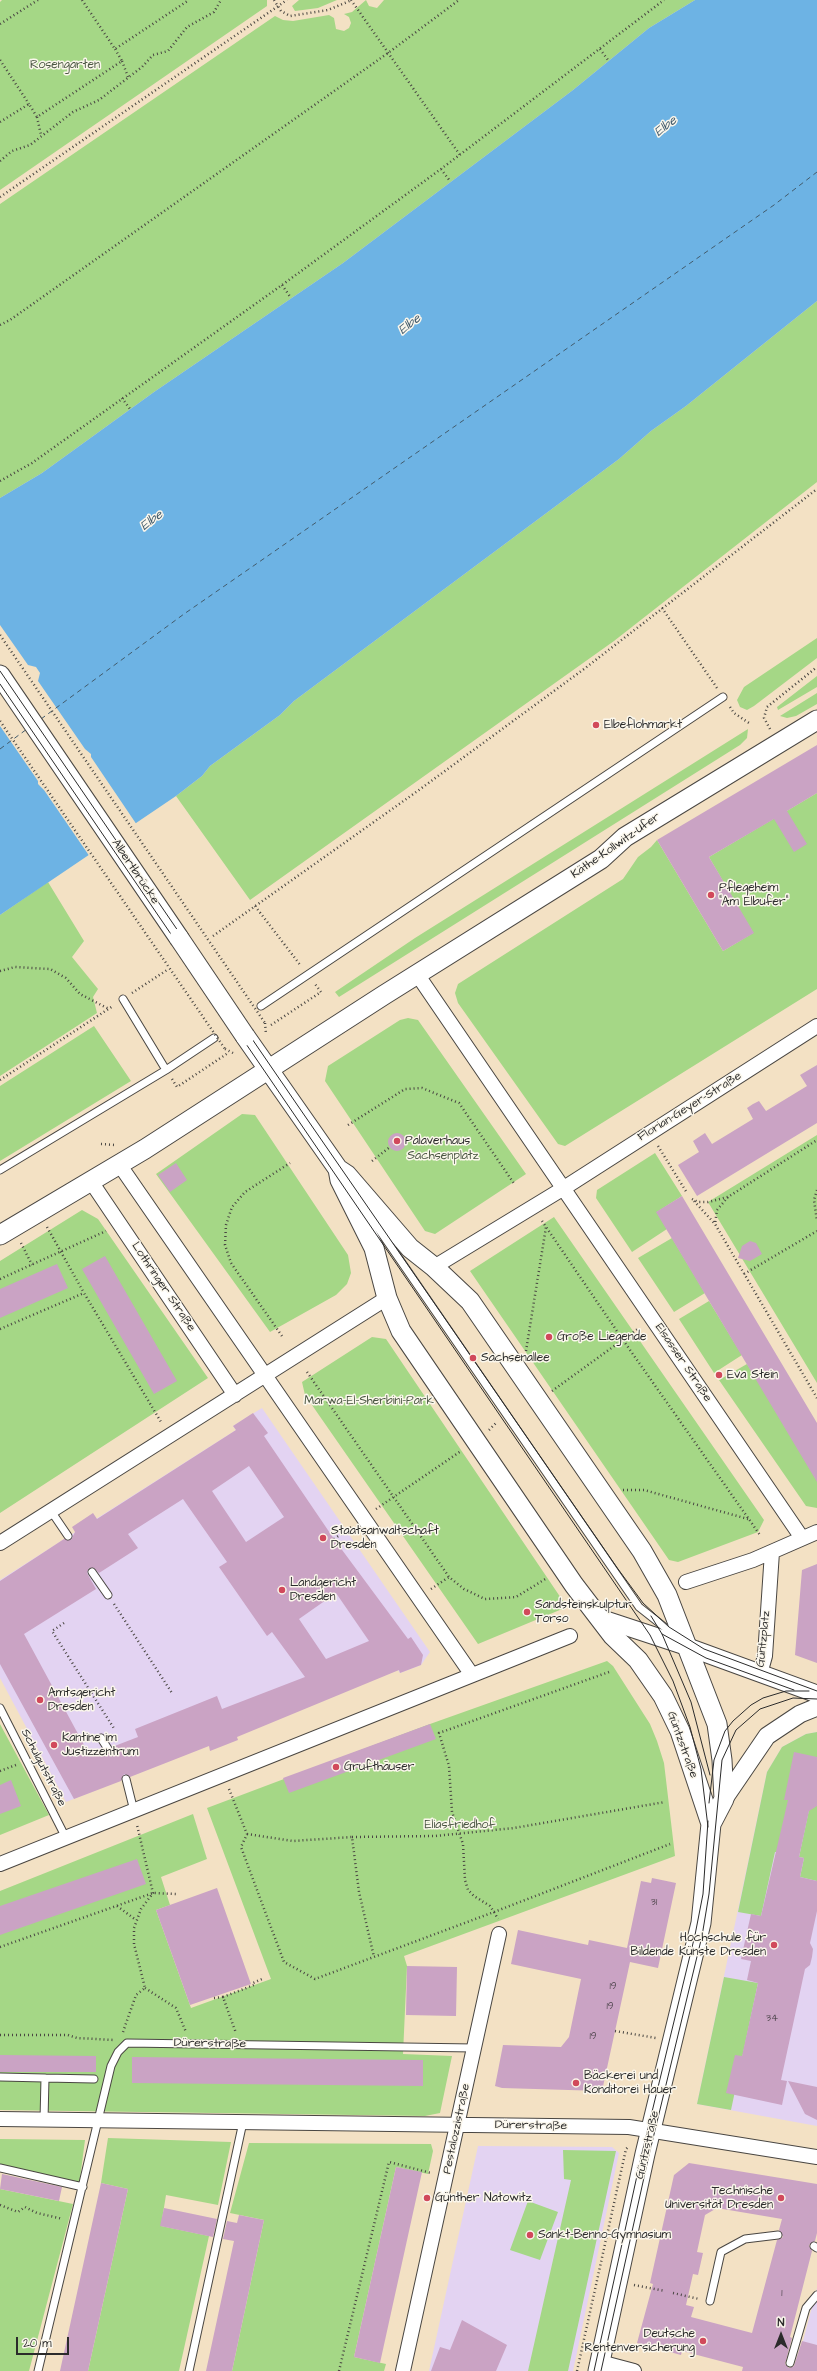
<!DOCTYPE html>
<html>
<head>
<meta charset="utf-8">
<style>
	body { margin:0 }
	#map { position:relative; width:817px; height:2371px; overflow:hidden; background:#f3e1c4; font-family:"Architects Daughter",sans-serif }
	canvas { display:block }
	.north { position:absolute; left:761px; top:2315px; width:40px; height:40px; -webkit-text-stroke:3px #fbf7ec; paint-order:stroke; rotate:0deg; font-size:11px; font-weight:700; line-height:16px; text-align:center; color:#2b2b2b }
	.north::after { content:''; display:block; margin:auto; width:14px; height:18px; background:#2b2b2b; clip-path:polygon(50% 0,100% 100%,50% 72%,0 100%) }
	.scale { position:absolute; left:16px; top:2337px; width:53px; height:18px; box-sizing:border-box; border:2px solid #2b2b2b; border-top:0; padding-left:5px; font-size:12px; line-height:14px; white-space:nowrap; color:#2b2b2b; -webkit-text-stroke:3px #fbf7ec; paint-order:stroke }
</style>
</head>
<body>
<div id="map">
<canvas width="817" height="2371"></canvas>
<div class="north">N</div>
<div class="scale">20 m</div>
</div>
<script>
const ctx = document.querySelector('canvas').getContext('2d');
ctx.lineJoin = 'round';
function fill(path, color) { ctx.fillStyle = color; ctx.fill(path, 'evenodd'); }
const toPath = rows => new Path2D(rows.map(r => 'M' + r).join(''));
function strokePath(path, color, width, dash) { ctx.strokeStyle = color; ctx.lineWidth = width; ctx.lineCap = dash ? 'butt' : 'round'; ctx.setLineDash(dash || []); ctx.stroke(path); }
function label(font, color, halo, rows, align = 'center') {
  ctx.font = font + ' "Architects Daughter",sans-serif'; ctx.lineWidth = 3; ctx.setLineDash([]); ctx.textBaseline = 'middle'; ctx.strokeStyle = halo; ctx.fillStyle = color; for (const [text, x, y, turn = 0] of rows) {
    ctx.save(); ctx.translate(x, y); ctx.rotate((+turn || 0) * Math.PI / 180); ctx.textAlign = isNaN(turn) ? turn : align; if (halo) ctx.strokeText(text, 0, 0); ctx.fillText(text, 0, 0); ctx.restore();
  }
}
const built = toPath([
	[262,1408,430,1652,421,1665,400,1673,398,1670,66,1802,0,1678,0,1580,236,1430,233,1426],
	[817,1732,817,2126,697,2104,767,1772,782,1747,806,1734],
	[478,2146,612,2147,619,2153,573,2371,429,2371],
	[817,2288,817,2371,794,2371,803,2341]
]);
const green = toPath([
	[2,0,267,0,267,6,0,190,0,2],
	[299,0,337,0,318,8,295,11,292,6],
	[366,0,369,6,377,8,384,0,695,0,649,28,573,90,343,263,154,392,42,473,0,498,0,204,275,16,283,20,293,21,329,15,334,18,336,29,344,31,349,28,351,23,349,17,344,14,352,12],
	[817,301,817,482,614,641,250,900,176,796,202,776,210,766,280,715,294,701,619,459,651,431,686,406],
	[817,638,817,658,754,706,747,710,740,707,737,700,744,687],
	[817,676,817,687,778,710,777,707],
	[817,693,817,704,796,716,787,718,780,716],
	[748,729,747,738,740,745,339,997,335,992,415,938],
	[817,793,817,989,565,1146,558,1144,458,1003,455,993,458,984,623,879,638,857,651,847,657,840,723,951,753,933,709,857],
	[48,882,84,941,72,957,98,989,93,997,97,1013,0,1076,0,915],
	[408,1018,418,1020,526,1174,435,1234,425,1231,325,1081,328,1066,400,1020],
	[94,1026,131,1081,0,1161,0,1086],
	[242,1114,255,1115,348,1255,351,1273,347,1284,336,1295,270,1332,156,1174],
	[817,1135,817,1383,708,1202],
	[655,1153,682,1196,657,1212,667,1229,632,1252,596,1198,597,1190],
	[82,1210,98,1219,208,1378,0,1513,0,1261],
	[554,1217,764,1520,758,1532,678,1562,669,1560,470,1271],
	[672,1238,705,1293,674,1312,638,1258],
	[709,1301,742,1355,714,1373,679,1319],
	[372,1337,386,1339,567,1607,478,1644,305,1395,302,1382],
	[747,1364,817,1470,817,1508,806,1506,719,1380],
	[607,1661,613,1666,650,1724,657,1741,664,1763,675,1856,404,1956,407,1966,403,2054,452,2056,440,2113,425,2116,0,2110,0,1891,193,1814,207,1859,161,1877,170,1905,156,1910,191,2008,271,1979,207,1808,430,1724],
	[0,1724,49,1815,0,1835],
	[817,1732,817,1778,777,1852,775,1852,761,1916,738,1912,767,1772,782,1747,806,1734],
	[810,1805,817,1806,817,1881,800,1877,804,1858,799,1857],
	[724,1977,758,1983,731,2110,697,2104],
	[108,2138,231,2142,218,2205,166,2195,161,2226,209,2236,179,2371,88,2371,128,2189,101,2183],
	[0,2139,85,2140,79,2186,0,2168],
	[249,2143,431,2144,433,2151,428,2174,396,2167,354,2357,386,2364,384,2371,232,2371,264,2220,230,2213],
	[563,2150,616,2151,568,2371,528,2371,571,2180,564,2179],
	[0,2189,73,2204,29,2371,0,2371],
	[528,2201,558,2212,540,2260,510,2250]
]);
const water = toPath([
	[695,0,817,0,817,301,686,406,651,431,619,459,294,701,280,715,210,766,202,776,176,796,0,915,0,498,42,473,154,392,343,263,573,90,649,28]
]);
const pier = toPath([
	[0,625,28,665,36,667,40,673,38,681,85,749,91,754,91,757,137,825,90,857,44,790,38,784,38,781,0,726]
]);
const ferry = toPath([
	[41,719,184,614,774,205,817,172],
	[0,749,27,729]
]);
const building = toPath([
	[817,745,817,793,787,811,807,844,794,852,774,819,709,857,754,933,723,951,657,840],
	[817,1065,817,1123,697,1196,678,1165,699,1152,693,1141,705,1133,712,1144,753,1119,747,1108,753,1104,759,1101,766,1111,807,1086,800,1075],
	'388 1142a9 9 0 1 1 18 0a9 9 0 1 1-18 0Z',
	[176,1163,187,1180,170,1192,158,1175],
	[682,1196,817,1423,817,1482,656,1212],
	[750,1241,756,1243,762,1254,750,1261,738,1258,742,1246],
	[105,1256,177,1381,154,1394,82,1269],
	[57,1264,68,1288,0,1318,0,1289],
	[253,1413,268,1433,264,1436,334,1539,408,1639,411,1637,423,1655,421,1665,400,1673,399,1670,237,1737,238,1740,210,1751,209,1746,130,1777,124,1774,121,1781,74,1799,0,1664,0,1581,64,1539,71,1540,75,1532,72,1527,93,1513,97,1519,236,1430,233,1426],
	[249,1466,284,1517,246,1542,212,1491],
	[183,1499,227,1562,219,1567,267,1636,272,1632,305,1677,222,1709,217,1696,135,1729,138,1737,112,1747,110,1753,106,1754,103,1751,90,1756,24,1634,96,1589,87,1573,89,1568,94,1568,99,1573,138,1548,128,1534],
	[336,1593,369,1641,326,1659,299,1619],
	[817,1564,817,1663,795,1655,802,1570],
	[430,1724,436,1739,289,1793,283,1778],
	[794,1752,817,1757,817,1806,809,1811,799,1857,804,1858,800,1877,817,1881,817,1911,810,1943,813,1949,812,1957,810,1965,805,1969,781,2080,787,2081,782,2105,726,2093,735,2055,742,2056,758,1983,747,1980,751,1961,741,1959,751,1914,761,1916,788,1800,784,1800],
	[11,1780,21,1806,0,1814,0,1785],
	[137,1859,146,1884,0,1935,0,1906],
	[652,1878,676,1883,658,1968,630,1962,602,2091,502,2088,495,2086,503,2045,561,2047,569,2037,581,1979,511,1964,518,1930,588,1945,589,1940,627,1948,641,1881,651,1883],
	[217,1888,251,1984,190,2005,156,1910],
	[407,1966,457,1967,456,2016,406,2015],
	[0,2055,96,2056,96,2072,0,2072],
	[132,2057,423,2060,423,2086,132,2083],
	[788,2081,817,2087,817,2120,805,2114],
	[689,2163,817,2184,817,2233,815,2241,809,2245,812,2251,790,2337,792,2338,785,2364,789,2368,794,2366,802,2341,817,2345,817,2371,742,2371,743,2367,682,2351,681,2355,637,2343,653,2284,650,2283,674,2175],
	[717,2208,782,2219,779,2230,783,2237,777,2240,752,2333,691,2317,694,2307,686,2305,693,2274,698,2275,703,2253,697,2252,705,2215],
	[396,2167,422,2172,380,2363,354,2357],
	[2,2174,62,2187,59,2201,0,2189],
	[101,2183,128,2189,88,2371,60,2371],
	[164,2208,217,2219,213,2237,160,2226],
	[239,2215,264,2220,232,2371,206,2371,234,2241,223,2239,227,2221,237,2223],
	[462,2320,507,2345,496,2371,431,2371,440,2347,450,2350]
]);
const path = toPath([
	[82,0,115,49,189,0],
	[274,0,281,11,290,16,328,10,352,0],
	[351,0,460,155],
	[0,24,38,0],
	[600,49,608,60],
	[0,60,29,104],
	[122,61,128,77],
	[37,117,41,135],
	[0,122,29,104,37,117,122,61,115,49],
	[0,161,12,151,30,145,73,112,99,100,142,67,153,55,168,51,187,27,214,12,221,0],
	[441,169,450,181],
	[0,197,287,0],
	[282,285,291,298],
	[0,325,10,320,388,53,459,0],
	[122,398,130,409],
	[0,481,32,463,282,285,441,169,664,0],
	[662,608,717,688],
	[730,707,734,713,749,723],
	[770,729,764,718,767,707,817,667],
	[255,906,301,966],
	[213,936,419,790,584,669,817,489],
	[0,971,15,967,50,969,66,978,80,994,109,1009],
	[132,993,167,970],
	[265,1023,266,1034],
	[271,1025,321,992,315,984],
	[225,1049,233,1053],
	[172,1079,177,1087,228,1053],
	[0,1080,113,1006],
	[348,1125,405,1089,422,1088,459,1103,515,1185],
	[101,1144,115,1145],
	[658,1146,687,1193],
	[372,1161,390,1147],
	[817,1190,814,1200,817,1221],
	[728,1197,717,1210,715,1224,817,1398],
	[692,1199,698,1202,708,1202,728,1197,817,1140],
	[694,1201,715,1224],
	[542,1221,623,1340,760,1535],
	[47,1227,84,1293],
	[21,1243,32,1265],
	[744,1274,817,1231],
	[0,1279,106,1231],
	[0,1329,84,1293,161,1422],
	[282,1336,231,1263,225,1245,226,1225,232,1207,245,1192,290,1163],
	[526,1351,546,1227],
	[307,1372,449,1577,464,1589,485,1599,516,1597,547,1578],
	[552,1391,639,1328],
	[489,1430,497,1422],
	[623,1490,644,1490,748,1519],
	[376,1509,461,1451],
	[334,1539,351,1527],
	[431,1589,449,1577],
	[114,1604,172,1693],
	[64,1623,52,1631,115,1730],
	[609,1672,439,1733,449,1766,452,1812,463,1844,465,1880,468,1890,474,1896,490,1906,494,1912,670,1844],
	[0,1771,16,1765],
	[229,1789,247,1834,241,1847,284,1962,315,1979,494,1912,498,1919],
	[247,1834,293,1841,352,1837,359,1892,374,1957],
	[352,1837,435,1836,514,1828,665,1802],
	[117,1906,136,1920],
	[0,1947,153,1893,176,1894],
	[145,1988,176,2008,186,2032],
	[223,1997,254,1985,253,1983,262,1979],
	[214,1998,223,1997,236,2033],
	[615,2031,656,2038],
	[123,2032,136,1995,145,1988,134,1944,134,1928,141,1909,153,1893,137,1825],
	[0,2035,68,2035,77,2038,114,2040],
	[0,2205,18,2212,25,2207,37,2213,63,2219],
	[634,2285,665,2291],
	[673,2293,699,2299],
	[339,2371,389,2162,431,2173],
	[577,2371,626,2149,628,2147]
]);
const service = toPath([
	[261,1006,723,697],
	[166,1070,214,1038],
	[0,1170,166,1070,123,999],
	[365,1209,639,1607,677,1637],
	[51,1511,68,1536],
	[92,1572,108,1595],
	[0,1708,66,1838],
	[101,1738,108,1749],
	[126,1779,134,1811],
	[0,2077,45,2078],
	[44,2120,45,2078,94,2079],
	[0,2168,83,2187],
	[814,2246,817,2248],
	[710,2301,721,2252,745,2239,778,2235],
	[790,2363,806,2308,817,2295],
	[38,2371,111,2066,118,2052,127,2043,474,2048],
	[189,2371,243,2122]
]);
const minor = toPath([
	[417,974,802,1538],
	[119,1164,472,1675],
	[90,1180,235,1395],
	[434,1267,564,1188,817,1026],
	[0,1543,387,1298],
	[686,1582,753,1560,817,1532],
	[760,1674,765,1656,772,1552],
	[0,1864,570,1636],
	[0,2119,629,2127,817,2157],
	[600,2362,634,2371],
	[403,2371,499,1934]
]);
const tertiary = toPath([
	[600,1618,688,1647,817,1694],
	[724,1799,767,1736,800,1714,817,1707]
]);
const secondary = toPath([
	[0,675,179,938],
	[245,1036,338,1169,347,1175,410,1248,434,1267,470,1301,642,1551,667,1595,717,1724,722,1760,724,1799,711,1824],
	[338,1169,340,1180,374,1248,387,1298,401,1331,574,1585,613,1636,638,1660,663,1696,680,1731,711,1824,701,1923,645,2154,598,2371],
	[0,1235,145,1149,384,995,601,859,625,837,817,720]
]);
const tram = toPath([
	[0,671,298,1106,618,1569,643,1603,669,1627,704,1649,817,1691],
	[0,684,650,1635,673,1681,690,1727,701,1769,708,1827],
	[651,1616,662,1634,691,1702,710,1775],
	[662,1634,706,1658,794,1690],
	[709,1803,714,1760,725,1731,733,1721,751,1705,763,1698,786,1691,809,1691],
	[594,2371,642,2153,695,1935,703,1894,708,1821],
	[601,2371,649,2155,702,1936,709,1894,722,1760,736,1730,760,1709,793,1698,817,1699]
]);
const pathBridge = toPath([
	[0,635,265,1023],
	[0,721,225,1049]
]);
const secondaryBridge = toPath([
	[179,938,245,1036]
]);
const markers = [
	[596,725,4,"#d1495b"],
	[711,895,4,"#d1495b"],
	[397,1141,4,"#d1495b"],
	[549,1337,4,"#d1495b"],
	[473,1358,4,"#d1495b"],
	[719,1375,4,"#d1495b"],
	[323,1538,4,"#d1495b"],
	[282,1590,4,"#d1495b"],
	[527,1612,4,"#d1495b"],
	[40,1700,4,"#d1495b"],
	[54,1745,4,"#d1495b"],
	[336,1767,4,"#d1495b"],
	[774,1945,4,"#d1495b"],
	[576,2083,4,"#d1495b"],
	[427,2198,4,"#d1495b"],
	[781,2198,4,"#d1495b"],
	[530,2235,4,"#d1495b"],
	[703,2341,4,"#d1495b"]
];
const numberNames = [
	["31",654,1903],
	["19",613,1987],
	["19",610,2007],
	["34",772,2019],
	["19",593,2037],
	["1",782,2294]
];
const parkNames = [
	["Rosengarten",65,65],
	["Sachsenplatz",443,1156],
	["Marwa-El-Sherbini-Park",369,1401],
	["Eliasfriedhof",460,1825]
];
const poiNames = [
	["Elbeflohmarkt",604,725],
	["Pflegeheim",719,888],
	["\"Am Elbufer\"",719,902],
	["Palaverhaus",405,1141],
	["Große Liegende",557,1337],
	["Sachsenallee",481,1358],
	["Eva Stein",727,1375],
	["Staatsanwaltschaft",331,1531],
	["Dresden",331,1545],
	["Landgericht",290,1583],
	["Dresden",290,1597],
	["Sandsteinskulptur",535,1605],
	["Torso",535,1619],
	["Amtsgericht",48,1693],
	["Dresden",48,1707],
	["Kantine im",62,1738],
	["Justizzentrum",62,1752],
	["Grufthäuser",344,1767],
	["Hochschule für",766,1938,"right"],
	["Bildende Künste Dresden",766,1952,"right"],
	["Bäckerei und",584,2076],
	["Konditorei Hauer",584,2090],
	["Technische",773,2191,"right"],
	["Universität Dresden",773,2205,"right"],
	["Günther Natowitz",435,2198],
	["Sankt-Benno-Gymnasium",538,2235],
	["Deutsche",695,2334,"right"],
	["Rentenversicherung",695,2348,"right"]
];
const streetNames = [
	["Käthe-Kollwitz-Ufer",616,846,-35],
	["Albertbrücke",135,872,56],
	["Florian-Geyer-Straße",690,1107,-32],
	["Lothringer Straße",163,1287,56],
	["Elsasser Straße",683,1363,56],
	["Güntzplatz",764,1639,-84],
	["Güntzstraße",682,1745,70],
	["Schulgutstraße",43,1768,63],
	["Dürerstraße",210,2044,1],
	["Dürerstraße",531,2126,1],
	["Pestalozzistraße",457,2129,-78],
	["Güntzstraße",648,2145,-77]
];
const waterNames = [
	["Elbe",666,127,-38],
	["Elbe",410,325,-38],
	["Elbe",152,521,-37]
];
fill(built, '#e3d3f2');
fill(green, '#a5d786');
fill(water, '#6db3e4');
fill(pier, '#f3e1c4');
strokePath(ferry, '#425b6c', 1, [5, 4]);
fill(building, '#caa3c4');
strokePath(service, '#494642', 9);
strokePath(minor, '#494642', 16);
strokePath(tertiary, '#494642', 19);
strokePath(secondary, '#494642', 21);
strokePath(path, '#494642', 2.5, [1, 3]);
strokePath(service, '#fff', 7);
strokePath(minor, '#fff', 14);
strokePath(tertiary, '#fff', 17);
strokePath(secondary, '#fff', 19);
strokePath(tram, '#2b2b2b', 1);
strokePath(secondaryBridge, '#494642', 21, []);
strokePath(pathBridge, '#494642', 2.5, [1, 3]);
strokePath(secondaryBridge, '#fff', 19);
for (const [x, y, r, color] of markers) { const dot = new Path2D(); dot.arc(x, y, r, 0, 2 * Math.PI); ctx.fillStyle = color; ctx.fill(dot); strokePath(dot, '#fbf7ec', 1.5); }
label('10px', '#534951', null, numberNames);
label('12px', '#4a5642', '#fbf7ec', parkNames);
label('12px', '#2b2b2b', '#fbf7ec', poiNames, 'left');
label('12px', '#2b2b2b', '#fbf7ec', streetNames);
label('italic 13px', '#425b6c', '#fbf7ec', waterNames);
</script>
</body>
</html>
